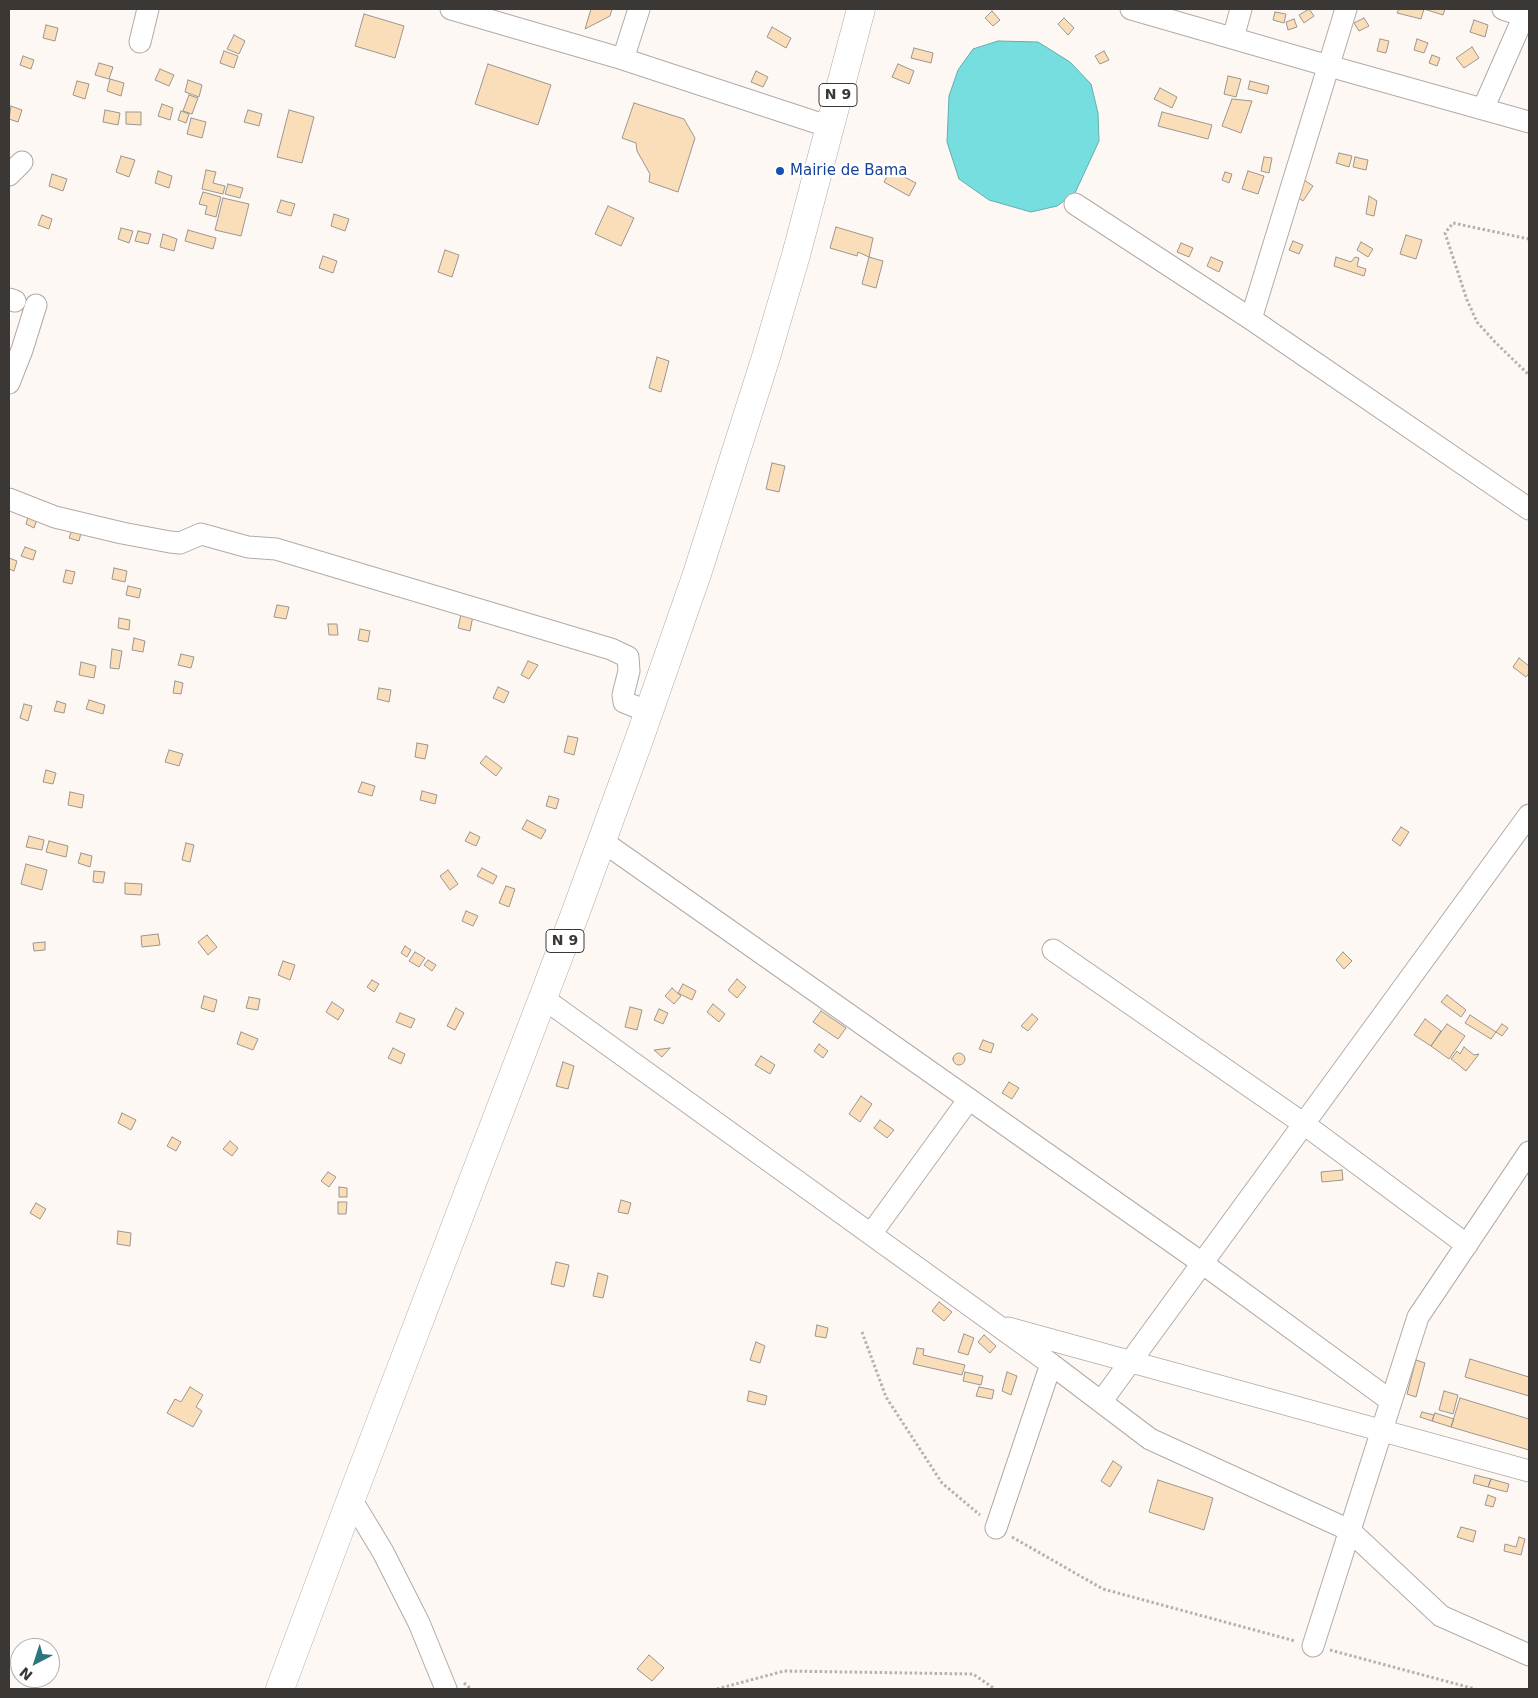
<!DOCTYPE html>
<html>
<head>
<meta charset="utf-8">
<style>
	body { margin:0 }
	#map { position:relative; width:1538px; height:1698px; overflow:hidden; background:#fef8f5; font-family:"DejaVu Sans",sans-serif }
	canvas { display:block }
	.frame { position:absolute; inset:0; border:10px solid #3a3735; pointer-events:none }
	.north { position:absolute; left:10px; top:1638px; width:50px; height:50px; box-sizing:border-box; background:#fff; border:1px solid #b0afae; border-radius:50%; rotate:220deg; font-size:14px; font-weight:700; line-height:20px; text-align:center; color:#3a3735 }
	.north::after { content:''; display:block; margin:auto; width:18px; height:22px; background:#2d757f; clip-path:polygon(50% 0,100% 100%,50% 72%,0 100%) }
</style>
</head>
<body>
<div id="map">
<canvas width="1538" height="1698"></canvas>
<div class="frame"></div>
<div class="north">N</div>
</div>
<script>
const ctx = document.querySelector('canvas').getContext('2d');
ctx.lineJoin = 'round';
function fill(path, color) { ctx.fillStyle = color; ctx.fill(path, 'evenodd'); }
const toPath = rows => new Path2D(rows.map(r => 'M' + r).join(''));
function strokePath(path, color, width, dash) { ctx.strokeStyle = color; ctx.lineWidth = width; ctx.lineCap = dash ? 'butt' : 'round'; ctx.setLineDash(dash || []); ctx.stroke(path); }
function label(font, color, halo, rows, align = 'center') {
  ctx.font = font + ' "DejaVu Sans",sans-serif'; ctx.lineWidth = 5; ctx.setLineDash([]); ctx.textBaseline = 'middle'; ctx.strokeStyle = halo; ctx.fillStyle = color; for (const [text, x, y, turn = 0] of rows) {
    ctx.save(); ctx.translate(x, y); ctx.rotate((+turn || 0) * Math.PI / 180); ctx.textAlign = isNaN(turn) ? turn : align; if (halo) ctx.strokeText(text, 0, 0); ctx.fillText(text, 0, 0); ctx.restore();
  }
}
const water = toPath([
	[998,41,1038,42,1070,62,1091,84,1098,113,1099,141,1075,193,1057,206,1031,212,989,200,959,179,947,142,949,96,958,70,973,49,998,41]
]);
const building = toPath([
	[591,9,612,9,610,16,585,29,591,9],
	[1309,9,1314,16,1304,23,1299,15,1309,9],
	[1399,9,1424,9,1421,19,1397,13,1399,9],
	[1424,9,1445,9,1443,15,1424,9],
	[992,11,1000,20,993,26,985,18,992,11],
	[1275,12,1286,14,1284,23,1273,20,1275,12],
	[364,14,404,26,395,58,355,46,364,14],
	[1064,18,1074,28,1068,35,1058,24,1064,18],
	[1364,18,1369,26,1359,31,1354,23,1364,18],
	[1294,19,1297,27,1288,30,1286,22,1294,19],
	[1474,20,1488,25,1485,37,1470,32,1474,20],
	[46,25,58,28,55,41,43,38,46,25],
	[772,27,791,38,786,48,767,37,772,27],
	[234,35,245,41,239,54,227,49,234,35],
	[1380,39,1389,41,1386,53,1377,51,1380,39],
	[1417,39,1428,43,1424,53,1414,50,1417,39],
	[1472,47,1479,58,1464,68,1456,58,1472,47],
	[914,48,933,53,931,63,911,58,914,48],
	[224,51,238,56,234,68,220,63,224,51],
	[1104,51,1109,60,1100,64,1095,56,1104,51],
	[1432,55,1440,58,1437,66,1429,63,1432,55],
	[23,56,34,60,31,69,20,65,23,56],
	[99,63,113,67,109,79,95,75,99,63],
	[488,64,551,85,538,125,475,104,488,64],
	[898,64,914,71,909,84,892,77,898,64],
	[160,69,174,75,169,86,155,80,160,69],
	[756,71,768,77,763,87,751,82,756,71],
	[1228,76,1241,79,1236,97,1224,94,1228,76],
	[110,79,124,83,121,96,107,91,110,79],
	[188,80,202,85,199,97,185,92,188,80],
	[77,81,89,84,85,99,73,95,77,81],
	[1250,81,1269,86,1267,94,1248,89,1250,81],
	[1160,88,1177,97,1172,108,1154,99,1160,88],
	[189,95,198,98,192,114,183,111,189,95],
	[1232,99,1252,101,1241,133,1222,126,1232,99],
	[634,103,684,119,695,138,678,192,649,182,650,174,637,151,636,143,622,138,634,103],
	[162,104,173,108,170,120,158,116,162,104],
	[11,106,22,110,18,122,9,119,11,106],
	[105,110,120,113,118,125,103,122,105,110],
	[248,110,262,114,259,126,244,122,248,110],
	[289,110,314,117,302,163,277,157,289,110],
	[181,111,189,114,186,123,178,120,181,111],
	[126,112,141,112,141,125,126,124,126,112],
	[1162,112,1212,125,1208,139,1158,126,1162,112],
	[191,118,206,122,202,138,187,134,191,118],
	[1339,153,1352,156,1349,167,1336,163,1339,153],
	[121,156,135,160,129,177,116,172,121,156],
	[1264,157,1272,158,1269,173,1261,171,1264,157],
	[1355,157,1368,160,1366,170,1353,167,1355,157],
	[206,170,216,172,213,183,225,186,223,194,202,189,206,170],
	[891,170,916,183,909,196,884,182,891,170],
	[158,171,172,176,169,188,155,183,158,171],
	[1248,171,1264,176,1258,194,1242,189,1248,171],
	[1225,172,1232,174,1229,183,1222,180,1225,172],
	[52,174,67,179,63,191,49,186,52,174],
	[1304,180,1313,186,1303,201,1294,195,1304,180],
	[228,184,243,188,240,198,225,194,228,184],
	[203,192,221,197,216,217,205,214,207,206,199,204,203,192],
	[1369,196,1377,201,1374,216,1366,214,1369,196],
	[223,198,249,204,241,236,215,230,223,198],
	[281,200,295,204,291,216,277,212,281,200],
	[608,206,634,218,621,246,595,234,608,206],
	[334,214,349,219,345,231,331,226,334,214],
	[42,215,52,219,49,229,38,225,42,215],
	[836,227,873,238,869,257,858,252,857,256,830,248,836,227],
	[121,228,133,231,129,243,118,239,121,228],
	[188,230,216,238,213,249,185,241,188,230],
	[138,231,151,234,148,244,135,241,138,231],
	[163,234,177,239,174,251,160,247,163,234],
	[1406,235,1422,240,1416,259,1400,254,1406,235],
	[1293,241,1303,245,1299,254,1289,250,1293,241],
	[1361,242,1373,249,1368,257,1357,250,1361,242],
	[1181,243,1193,248,1189,257,1177,252,1181,243],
	[445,250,459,255,452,277,438,272,445,250],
	[323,256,337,261,333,273,319,268,323,256],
	[869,257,883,261,876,288,862,284,869,257],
	[1211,257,1223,262,1219,272,1207,266,1211,257],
	[1336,257,1351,262,1355,257,1359,258,1357,266,1366,269,1364,276,1334,266,1336,257],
	[657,357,669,361,661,392,649,388,657,357],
	[772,463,785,466,779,492,766,489,772,463],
	[29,514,38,516,34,528,26,524,29,514],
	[72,530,81,533,79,541,69,538,72,530],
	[25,547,36,551,33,560,21,556,25,547],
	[9,558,17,561,14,571,9,569,9,558],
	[114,568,127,571,125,582,112,579,114,568],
	[66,570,75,572,72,584,63,582,66,570],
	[128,586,141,589,139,598,126,595,128,586],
	[277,605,289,607,286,619,274,617,277,605],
	[461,614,473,616,470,631,458,628,461,614],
	[119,618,130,620,129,630,118,628,119,618],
	[328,624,337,624,338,635,329,635,328,624],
	[360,629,370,631,368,642,358,640,360,629],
	[134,638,145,641,143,652,132,650,134,638],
	[112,649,122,651,119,669,110,668,112,649],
	[181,654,194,657,191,668,178,665,181,654],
	[1519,658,1529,666,1529,673,1526,677,1513,667,1519,658],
	[528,661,538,665,529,679,521,675,528,661],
	[81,662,96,666,94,678,79,675,81,662],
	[175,681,183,683,181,694,173,693,175,681],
	[498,687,509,692,504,703,493,698,498,687],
	[379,688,391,690,389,702,377,699,379,688],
	[89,700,105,705,103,714,86,709,89,700],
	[57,701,66,704,64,713,54,711,57,701],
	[24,704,32,706,28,721,20,718,24,704],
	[568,736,578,738,574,755,564,752,568,736],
	[417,743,428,745,425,759,415,757,417,743],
	[169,750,183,754,179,766,165,762,169,750],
	[486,756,502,768,496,776,480,763,486,756],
	[46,770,56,773,53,784,43,782,46,770],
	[362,782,375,786,372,796,358,792,362,782],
	[422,791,437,795,435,804,420,800,422,791],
	[70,792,84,795,82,808,68,805,70,792],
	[549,796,559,799,556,809,546,806,549,796],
	[527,820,546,830,541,839,522,829,527,820],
	[1401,827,1409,832,1400,846,1392,840,1401,827],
	[470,832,480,837,476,846,465,841,470,832],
	[29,836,44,840,42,850,26,847,29,836],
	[49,841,68,846,66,857,46,852,49,841],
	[186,843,194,845,190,862,182,860,186,843],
	[81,853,92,856,90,867,78,863,81,853],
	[26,864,47,870,42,890,21,884,26,864],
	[482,868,497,876,493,884,477,876,482,868],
	[448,870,458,884,450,890,440,876,448,870],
	[94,871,105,872,103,883,93,882,94,871],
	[125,883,142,884,141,895,125,894,125,883],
	[506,886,515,889,509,907,499,903,506,886],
	[466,911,478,916,473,926,462,921,466,911],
	[158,934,160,945,142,947,141,936,158,934],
	[207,935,217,947,208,955,198,942,207,935],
	[45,942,45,950,34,951,33,943,45,942],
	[405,946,411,950,407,957,401,953,405,946],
	[415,952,425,958,419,967,409,961,415,952],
	[1343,952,1352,961,1344,969,1336,960,1343,952],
	[428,960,436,965,432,971,424,965,428,960],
	[283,961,295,965,290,980,278,975,283,961],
	[737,979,746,987,737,998,728,990,737,979],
	[372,980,379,984,374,992,367,987,372,980],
	[683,984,696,991,692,1000,678,993,683,984],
	[672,988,681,996,674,1004,665,996,672,988],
	[1447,995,1466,1010,1461,1017,1441,1002,1447,995],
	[204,996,217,1000,214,1012,201,1008,204,996],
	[249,997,260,999,258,1010,246,1008,249,997],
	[332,1002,344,1010,338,1020,326,1012,332,1002],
	[713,1004,725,1014,719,1022,707,1012,713,1004],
	[630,1007,642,1010,637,1030,625,1027,630,1007],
	[456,1008,464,1013,455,1030,447,1026,456,1008],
	[659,1009,668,1013,663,1024,654,1020,659,1009],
	[821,1011,846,1028,838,1039,813,1022,821,1011],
	[400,1013,415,1019,411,1028,396,1022,400,1013],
	[1032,1014,1038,1019,1028,1031,1021,1026,1032,1014],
	[1470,1015,1496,1032,1491,1039,1465,1023,1470,1015],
	[1425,1019,1441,1031,1431,1046,1414,1035,1425,1019],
	[1447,1024,1465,1036,1449,1059,1431,1046,1447,1024],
	[1502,1024,1508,1028,1502,1036,1496,1032,1502,1024],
	[241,1032,258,1039,253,1050,237,1044,241,1032],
	[983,1040,994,1044,991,1053,979,1049,983,1040],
	[819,1044,828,1051,823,1058,814,1051,819,1044],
	[1464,1047,1474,1055,1479,1054,1466,1071,1451,1059,1457,1051,1460,1054,1464,1047],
	[393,1048,405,1054,401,1064,388,1058,393,1048],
	[670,1048,662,1057,654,1050,670,1048],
	'953 1059a6 6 0 1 1 12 0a6 6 0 1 1-12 0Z',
	[761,1056,775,1065,770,1074,755,1065,761,1056],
	[563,1062,574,1066,568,1089,556,1086,563,1062],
	[1009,1082,1019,1088,1012,1099,1002,1093,1009,1082],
	[861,1096,872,1104,860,1122,849,1114,861,1096],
	[122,1113,136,1120,131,1130,118,1123,122,1113],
	[880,1120,894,1130,887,1138,874,1128,880,1120],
	[172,1137,181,1142,176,1151,167,1146,172,1137],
	[230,1141,238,1148,232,1156,223,1149,230,1141],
	[1342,1170,1343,1180,1322,1182,1321,1172,1342,1170],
	[328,1172,336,1177,329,1187,321,1181,328,1172],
	[339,1187,347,1188,347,1197,339,1197,339,1187],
	[621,1200,631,1203,628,1214,618,1212,621,1200],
	[338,1202,347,1202,346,1214,338,1214,338,1202],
	[36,1203,46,1209,40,1219,30,1213,36,1203],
	[118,1231,131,1233,130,1246,117,1244,118,1231],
	[556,1262,569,1265,564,1287,551,1284,556,1262],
	[598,1273,608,1276,603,1298,593,1296,598,1273],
	[939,1302,952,1312,944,1321,932,1311,939,1302],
	[817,1325,828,1328,826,1338,815,1336,817,1325],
	[964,1334,974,1338,968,1355,958,1352,964,1334],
	[984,1335,996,1346,990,1353,978,1342,984,1335],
	[756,1342,765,1346,760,1363,750,1360,756,1342],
	[917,1348,924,1349,923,1355,965,1365,962,1375,913,1364,917,1348],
	[1470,1359,1529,1377,1529,1396,1465,1377,1470,1359],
	[1416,1360,1425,1363,1416,1397,1407,1394,1416,1360],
	[965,1372,983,1376,981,1385,963,1381,965,1372],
	[1007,1372,1017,1376,1011,1395,1002,1391,1007,1372],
	[190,1387,203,1395,196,1407,202,1411,193,1427,167,1413,175,1399,181,1402,190,1387],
	[979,1387,994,1390,992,1399,976,1396,979,1387],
	[749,1391,767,1396,765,1405,747,1401,749,1391],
	[1444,1391,1458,1395,1453,1414,1439,1410,1444,1391],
	[1460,1398,1529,1419,1529,1450,1451,1427,1460,1398],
	[1422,1412,1434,1415,1432,1421,1420,1417,1422,1412],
	[1435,1413,1454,1419,1451,1427,1432,1421,1435,1413],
	[1113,1461,1122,1467,1110,1487,1101,1481,1113,1461],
	[1475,1475,1491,1479,1488,1487,1473,1483,1475,1475],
	[1491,1479,1509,1484,1507,1492,1488,1487,1491,1479],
	[1158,1480,1213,1498,1204,1530,1149,1512,1158,1480],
	[1488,1495,1496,1498,1493,1507,1485,1505,1488,1495],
	[1461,1527,1476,1531,1473,1542,1457,1537,1461,1527],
	[1519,1537,1525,1539,1521,1555,1504,1551,1505,1544,1516,1547,1519,1537],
	[649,1655,664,1668,652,1681,637,1669,649,1655]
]);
const path = toPath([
	[1529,239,1453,223,1445,233,1467,300,1477,322,1495,342,1529,375],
	[862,1332,886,1397,942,1483,980,1515],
	[1012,1537,1103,1589,1295,1641],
	[1330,1650,1475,1689],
	[464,1683,471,1689],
	[717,1689,784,1671,973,1674,995,1689]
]);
const minor = toPath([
	[451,9,623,59,830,127],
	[1131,9,1329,66,1529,122],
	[1503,9,1524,16],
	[1233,38,1241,9],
	[140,42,148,9],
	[623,59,639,9],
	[1483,109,1527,9],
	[9,175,22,162],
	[1075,204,1251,319,1529,509],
	[9,299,15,301],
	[1251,319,1346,9],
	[9,383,22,350,36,305],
	[9,499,55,517,122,533,170,542,180,543,201,534,248,547,276,549,611,649,628,657,629,671,623,695,624,702,649,712],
	[602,841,1202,1263,1391,1401],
	[1053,950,1304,1124,1467,1245],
	[543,998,1051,1364,1150,1439,1349,1530,1441,1616,1529,1655],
	[871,1234,969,1099],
	[1008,1328,1529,1471],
	[1101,1402,1529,815],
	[351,1499,383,1552,419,1623,446,1689],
	[996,1528,1051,1364],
	[1313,1646,1418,1317,1529,1152]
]);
const primary = toPath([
	[280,1689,351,1499,575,914,640,737,697,574,766,357,796,255,861,9]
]);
const markers = [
	[780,171,5,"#1a4fb4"]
];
const shields = [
	[838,95,38],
	[565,941,38]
];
const shieldNames = [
	["N 9",838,95],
	["N 9",565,941]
];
const transitNames = [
	["Mairie de Bama",790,171]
];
fill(water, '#77dee0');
strokePath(water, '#65acad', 1);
fill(building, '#fadeb9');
strokePath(building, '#9c968f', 1);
strokePath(minor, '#b3aaa6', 23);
strokePath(primary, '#b3aaa6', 29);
strokePath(path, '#b6b1ae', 3, [2.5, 2.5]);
strokePath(minor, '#fff', 21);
strokePath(primary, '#fff', 28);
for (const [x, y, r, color] of markers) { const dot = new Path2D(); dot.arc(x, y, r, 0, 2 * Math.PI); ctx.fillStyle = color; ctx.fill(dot); strokePath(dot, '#fff', 2); }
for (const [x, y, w] of shields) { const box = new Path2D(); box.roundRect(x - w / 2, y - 11.5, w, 23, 4); ctx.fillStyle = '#fff'; ctx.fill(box); strokePath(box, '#3a3735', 1); }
label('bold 14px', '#3a3735', null, shieldNames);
label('15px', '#164399', '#fff', transitNames, 'left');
</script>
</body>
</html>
